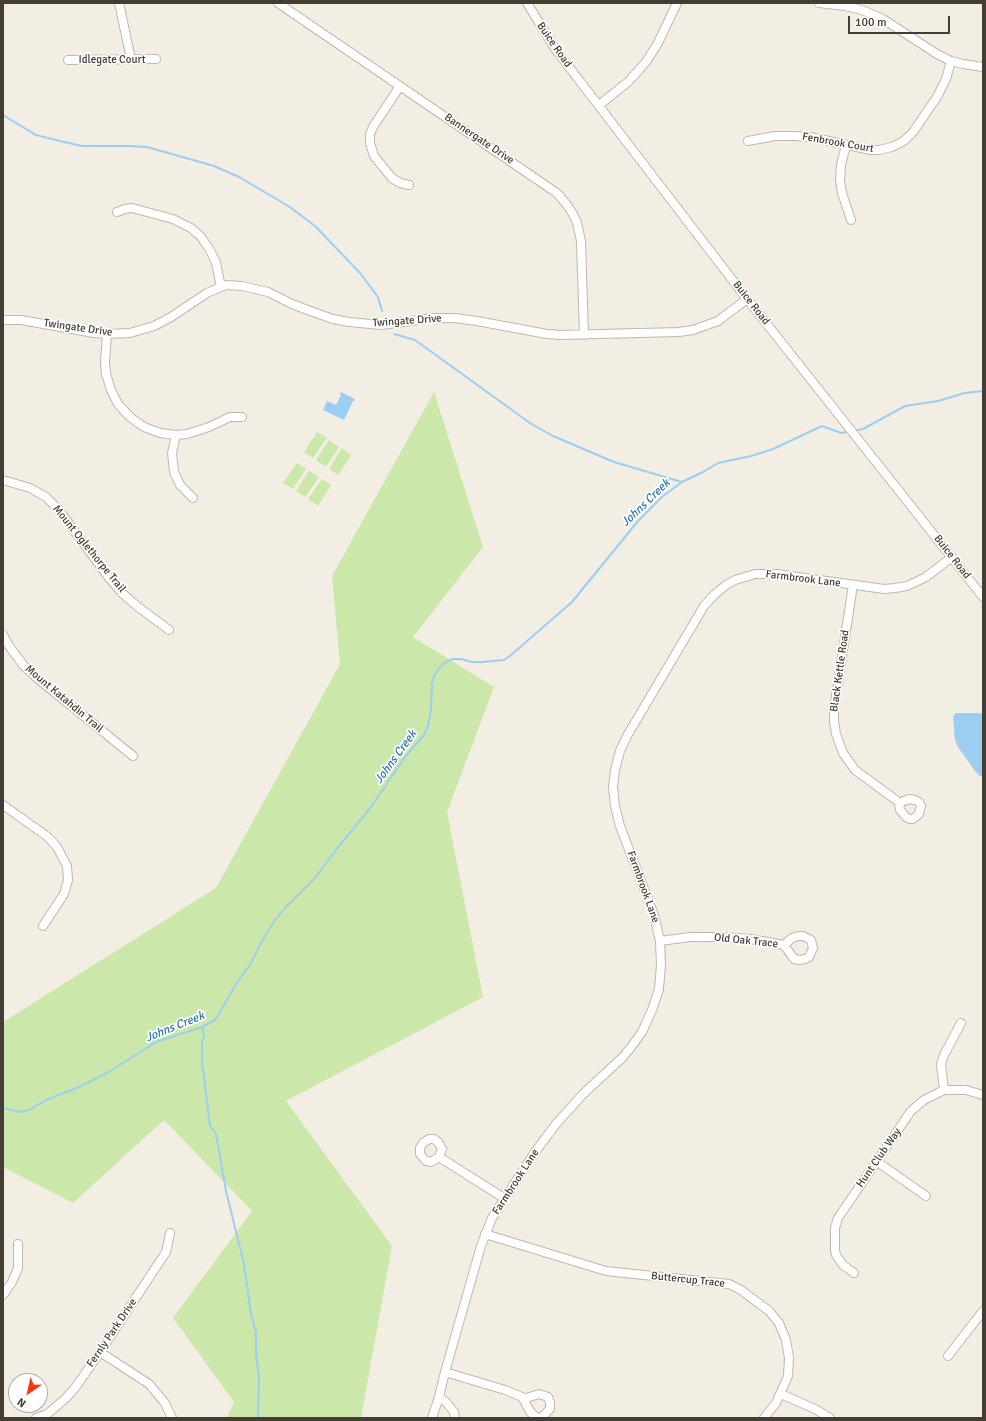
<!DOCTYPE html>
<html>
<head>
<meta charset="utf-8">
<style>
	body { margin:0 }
	#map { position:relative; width:986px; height:1421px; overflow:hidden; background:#f2eee3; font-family:Signika,sans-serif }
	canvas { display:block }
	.frame { position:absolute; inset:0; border:4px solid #443d33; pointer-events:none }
	.north { position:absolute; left:8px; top:1373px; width:40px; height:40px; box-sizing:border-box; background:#fff; border:1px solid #b4b1ad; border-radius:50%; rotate:214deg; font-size:11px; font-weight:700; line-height:16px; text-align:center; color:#443d33 }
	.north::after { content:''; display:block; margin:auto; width:14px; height:18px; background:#ff340d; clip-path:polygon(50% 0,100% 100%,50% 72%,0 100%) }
	.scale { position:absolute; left:848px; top:16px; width:102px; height:18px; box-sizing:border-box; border:2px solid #443d33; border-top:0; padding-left:5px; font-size:12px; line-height:14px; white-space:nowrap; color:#443d33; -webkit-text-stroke:3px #fff; paint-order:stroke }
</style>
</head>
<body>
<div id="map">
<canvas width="986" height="1421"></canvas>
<div class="frame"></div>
<div class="north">N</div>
<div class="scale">100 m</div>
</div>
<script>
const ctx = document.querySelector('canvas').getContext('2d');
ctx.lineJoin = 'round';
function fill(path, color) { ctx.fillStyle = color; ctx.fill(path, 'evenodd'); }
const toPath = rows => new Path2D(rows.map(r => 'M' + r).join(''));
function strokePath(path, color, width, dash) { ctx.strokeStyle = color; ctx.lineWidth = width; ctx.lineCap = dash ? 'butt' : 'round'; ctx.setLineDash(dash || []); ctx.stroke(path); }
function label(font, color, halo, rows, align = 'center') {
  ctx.font = font + ' Signika,sans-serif'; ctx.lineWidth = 3.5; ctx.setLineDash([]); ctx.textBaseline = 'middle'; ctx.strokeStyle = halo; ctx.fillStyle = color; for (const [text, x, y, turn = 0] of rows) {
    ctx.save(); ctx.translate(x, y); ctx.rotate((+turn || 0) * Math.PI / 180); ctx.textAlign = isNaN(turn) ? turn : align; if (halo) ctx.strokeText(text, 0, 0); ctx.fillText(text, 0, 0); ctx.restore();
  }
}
const green = toPath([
	[434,392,483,547,413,637,494,687,447,812,483,997,286,1101,392,1246,361,1418,227,1418,234,1402,173,1318,252,1211,164,1120,73,1203,3,1167,3,1022,216,888,340,664,332,576],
	[317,432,327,438,313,458,304,452],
	[329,440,339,447,326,467,316,460],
	[342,448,351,455,338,475,329,469],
	[297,463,306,469,293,489,283,483],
	[309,471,319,477,305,497,296,491],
	[322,479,331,485,318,506,308,499]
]);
const water = toPath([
	[341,392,355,399,354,401,353,401,344,420,323,410,327,401,336,405,341,395,340,394],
	[956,713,979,713,983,714,983,776,980,776,975,771,958,747,955,740,953,717]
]);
const stream = toPath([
	[3,115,36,135,60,141,82,146,128,146,147,147,214,166,239,177,290,207,315,226,360,273,378,297,382,311],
	[394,334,415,340,530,423,553,436,614,462,682,482],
	[854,431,863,429,905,406,938,401,965,393,983,391],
	[202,1027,204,1036,202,1042,202,1062,210,1126,216,1134,226,1191,244,1264,251,1314,256,1332,256,1354,259,1377,258,1418],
	[3,1108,20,1112,29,1110,46,1100,79,1087,107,1073,156,1042,202,1027,215,1020,238,981,250,965,261,943,273,923,284,909,315,878,335,851,371,807,405,757,424,735,428,726,431,710,432,683,435,674,442,665,448,661,453,659,461,659,472,662,482,662,504,660,511,655,572,602,638,521,663,496,682,482,703,472,718,463,751,456,773,449,822,426,841,433,850,431]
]);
const minor = toPath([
	[119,3,131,59],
	[278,3,548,187,558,194,567,205,573,214,577,223,581,241,584,335],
	[527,3,556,50,747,299,983,597],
	[819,3,845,6,862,10,883,19,937,54,951,61,963,64,983,67],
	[68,60,156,59],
	[400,86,373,127,370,134,370,143,374,156,392,178,400,183,409,185],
	[599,105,628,82,646,62,658,43,677,3],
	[748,141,775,136,794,136,810,137,871,150,879,150,892,147,904,141,913,132,937,97,946,79,951,61],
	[846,145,841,165,840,180,842,193,851,220],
	[117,212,125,209,132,208,173,219,191,228,201,237,210,250,216,263,221,287],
	[3,320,21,320,94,333,107,334,130,333,154,326,171,317,207,293,221,287,226,285,242,286,268,292,292,304,313,312,333,319,349,322,381,325,433,318,454,318,477,321,547,334,560,335,679,332,693,330,718,321,747,299],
	[107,334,105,362,106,374,111,390,118,404,130,417,144,427,160,433,176,435,187,434,209,427,230,417,242,417],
	[176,435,172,453,174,472,180,485,193,498],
	[3,480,30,488,46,497,59,510,109,578,122,593,137,606,169,630],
	[853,585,834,709,834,721,836,734,843,753,855,770,896,800,899,803,900,810,906,817,910,819,913,819,919,814,921,806,919,802,915,800,909,799,899,803],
	[3,635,9,646,24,666,37,678,133,756],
	[3,805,48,837,57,847,67,866,68,880,64,894,43,926],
	[660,941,690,937,722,937,751,939,784,945,794,959,800,960,805,959,809,957,813,948,811,940,803,936,798,936,792,938,784,945],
	[944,1090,941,1064,944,1055,961,1023],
	[439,1157,442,1149,438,1142,434,1139,429,1139,423,1143,420,1148,420,1154,426,1161,431,1162,439,1157,504,1198],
	[876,1161,926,1196],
	[485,1234,606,1271,729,1284,741,1290,769,1311,779,1323,786,1340,789,1358,788,1376,776,1403,764,1418],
	[854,1273,843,1265,836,1255,835,1250,835,1228,838,1218,911,1111,924,1100,944,1090,966,1090,983,1095],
	[3,1295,12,1282,18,1268,18,1244],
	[100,1352,149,1384,165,1403,172,1418],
	[948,1356,983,1311],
	[445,1372,505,1390,522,1397,531,1413,538,1418],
	[781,1394,815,1409,830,1418],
	[439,1397,446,1402,454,1412,455,1418],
	[523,1399,539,1394,548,1397,550,1402,550,1409,541,1418],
	[36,1418,47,1414,64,1400,75,1388,100,1352,166,1252,170,1233],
	[432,1418,439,1397,445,1372,481,1246,492,1218,535,1152,556,1124,583,1094,623,1057,632,1046,642,1032,652,1010,659,989,661,965,660,941,654,915,620,826,615,806,613,787,615,770,620,751,627,736,704,606,714,595,726,585,735,580,755,574,777,574,884,589,895,588,907,586,926,577,952,557]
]);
const streetNames = [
	["Buice Road",554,45,55],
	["Idlegate Court",112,60],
	["Bannergate Drive",479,139,34],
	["Fenbrook Court",838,143,10],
	["Buice Road",751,303,52],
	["Twingate Drive",407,321,-4],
	["Twingate Drive",78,328,8],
	["Mount Oglethorpe Trail",89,549,51],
	["Buice Road",952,557,52],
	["Farmbrook Lane",803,579,7],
	["Black Kettle Road",840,671,-82],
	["Mount Katahdin Trail",64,699,40],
	["Farmbrook Lane",643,887,70],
	["Old Oak Trace",746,941,6],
	["Hunt Club Way",879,1158,-55],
	["Farmbrook Lane",516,1182,-57],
	["Buttercup Trace",688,1280,6],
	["Fernly Park Drive",112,1333,-56]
];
const waterNames = [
	["Johns Creek",646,503,-44],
	["Johns Creek",396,757,-54],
	["Johns Creek",175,1027,-22]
];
fill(green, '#cbe8aa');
fill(water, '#9ccef2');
strokePath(stream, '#9ccef2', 2);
strokePath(minor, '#c1b8a8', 10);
strokePath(minor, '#fff', 8);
label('11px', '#443d33', '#fff', streetNames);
label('italic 12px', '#2a77b2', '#fff', waterNames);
</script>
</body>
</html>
